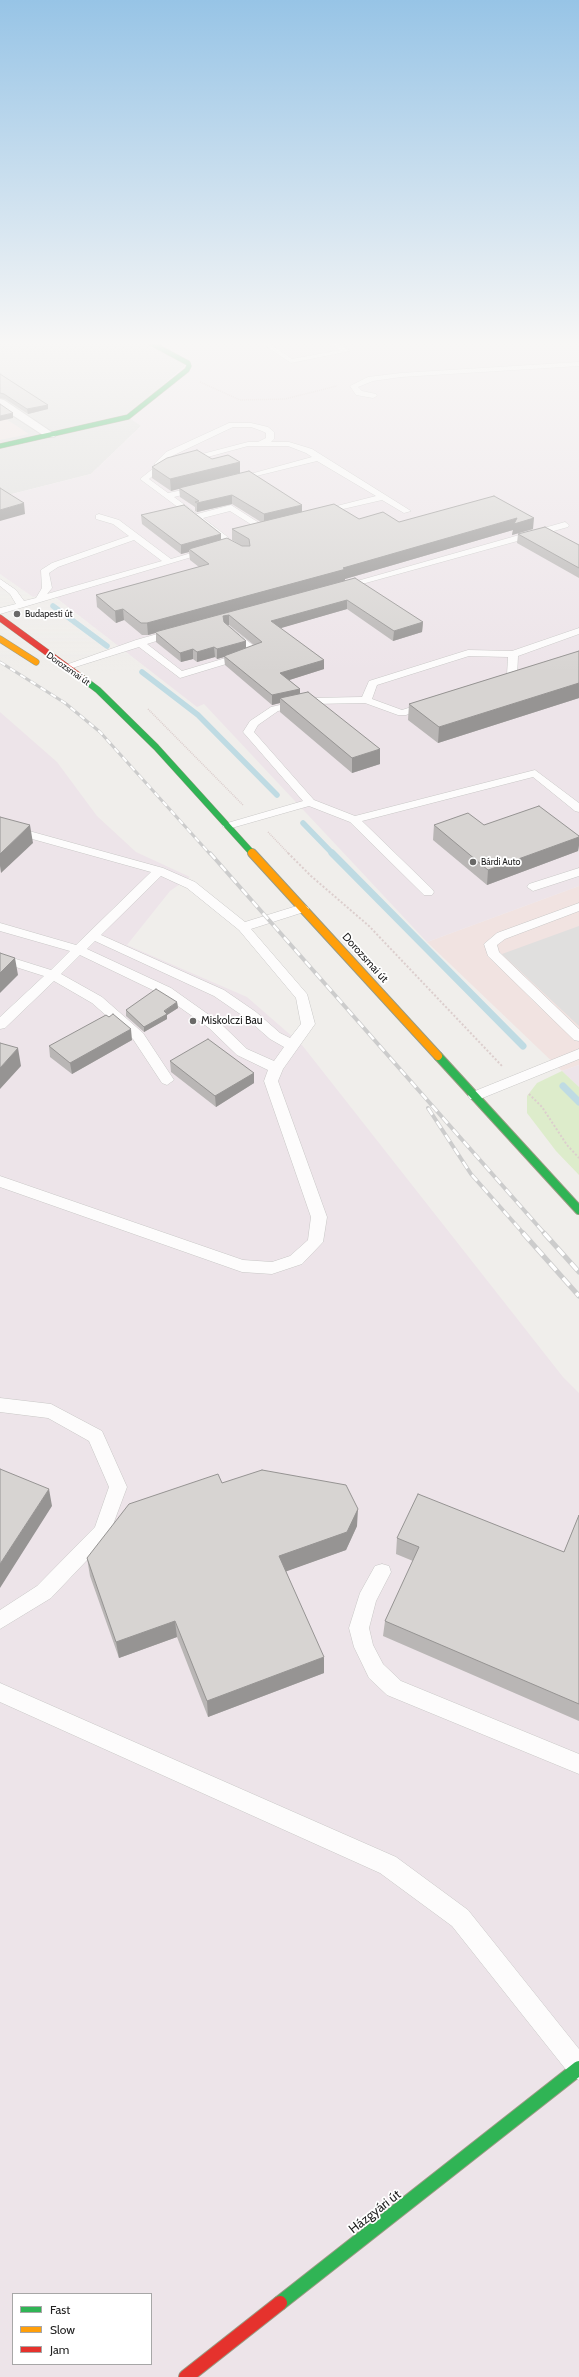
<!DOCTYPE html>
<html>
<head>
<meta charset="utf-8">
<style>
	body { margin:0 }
	#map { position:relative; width:579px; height:2377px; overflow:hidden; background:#f0eeeb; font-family:Cabin,sans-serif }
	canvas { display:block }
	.legend { position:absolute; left:12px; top:2293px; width:140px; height:72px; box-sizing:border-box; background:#fff; border:1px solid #a7a7a7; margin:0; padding:5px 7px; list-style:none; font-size:12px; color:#222 }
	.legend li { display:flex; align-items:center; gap:8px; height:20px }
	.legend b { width:20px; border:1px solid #a7a7a7 }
</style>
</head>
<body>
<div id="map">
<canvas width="579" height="2377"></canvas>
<ul class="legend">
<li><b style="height:5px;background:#30b455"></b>Fast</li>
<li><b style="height:5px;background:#ff9f0a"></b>Slow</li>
<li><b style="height:5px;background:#e5322d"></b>Jam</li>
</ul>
</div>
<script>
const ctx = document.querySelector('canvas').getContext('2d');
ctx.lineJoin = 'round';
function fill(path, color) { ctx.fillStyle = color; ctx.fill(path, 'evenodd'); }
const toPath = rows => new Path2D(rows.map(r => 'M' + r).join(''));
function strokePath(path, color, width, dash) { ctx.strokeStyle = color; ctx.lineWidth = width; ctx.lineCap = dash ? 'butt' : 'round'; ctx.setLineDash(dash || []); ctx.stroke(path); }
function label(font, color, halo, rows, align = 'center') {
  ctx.font = font + ' Cabin,sans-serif'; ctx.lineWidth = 3.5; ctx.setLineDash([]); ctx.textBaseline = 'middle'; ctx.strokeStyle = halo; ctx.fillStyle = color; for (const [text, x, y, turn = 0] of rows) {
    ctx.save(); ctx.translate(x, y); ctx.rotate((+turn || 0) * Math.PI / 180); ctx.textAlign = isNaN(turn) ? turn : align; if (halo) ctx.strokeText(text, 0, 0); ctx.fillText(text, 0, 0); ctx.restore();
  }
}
const residential = toPath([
	[0,340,145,340,188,363,128,417,142,425,91,474,0,497]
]);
const commercial = toPath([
	[0,415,29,434,0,440],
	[579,886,579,1065,562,1071,427,942]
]);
const industrial = toPath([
	[145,340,579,340,579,886,427,942,204,704,197,707,50,593,33,597,0,574,0,497,91,474,141,426,128,417,188,363],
	[0,712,57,762,97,816,136,852,190,877,170,891,127,945,247,997,302,1045,563,1377,579,1393,579,2377,0,2377],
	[13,2294,151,2294,151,2364,13,2364],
	[579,1065,579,1087,562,1071]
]);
const grass = toPath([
	[562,1071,579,1087,579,1175,556,1151,527,1113,527,1096,537,1083]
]);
const parking = toPath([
	[579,926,579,1026,502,954]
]);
const streamFar1 = toPath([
	[53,606,107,646],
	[142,672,198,715,277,795],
	[303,823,333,854]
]);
const stream = toPath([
	[332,853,523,1046],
	[563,1086,579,1102]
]);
const pathFar1 = toPath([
	[200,382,240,400,285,399,337,386],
	[148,709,243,805],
	[268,832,289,854]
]);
const path = toPath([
	[288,853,311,876,369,926,502,1066],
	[529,1094,542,1107,567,1145,579,1158]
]);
const lane = toPath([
	[257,340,264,340,292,359,340,350,326,340,334,340,350,351,291,363,257,340],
	[579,362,579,366,401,377,373,381,358,387,362,391,376,394,377,396,373,398,356,395,350,386,368,377,401,373,579,362],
	[229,423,251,423,268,427,274,432,274,439,271,442,289,442,312,449,411,511,404,513,382,500,317,515,317,511,376,496,317,461,236,481,232,479,312,457,306,453,288,446,248,446,167,468,157,472,149,479,168,493,202,486,202,490,174,497,197,514,231,505,267,528,260,530,230,511,203,518,229,538,222,540,140,479,155,467,155,463,166,452,229,423],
	[233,427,251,427,262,431,266,433,266,438,258,442,248,442,164,464,172,456,233,427],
	[99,514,119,520,171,559,208,548,212,551,0,614,0,608,16,604,10,594,0,586,0,579,16,590,24,601,36,598,42,588,41,570,52,563,129,536,113,524,96,519,96,515,99,514],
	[134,540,162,561,47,594,52,588,49,573,58,567,134,540],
	[565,522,569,525,568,527,344,589,336,587,565,522],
	[230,627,259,650,259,654,180,678,139,647,69,669,65,670,60,667,136,640,175,629,178,630,178,634,147,644,182,671,249,651,227,632,225,630,230,627],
	[579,628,579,634,518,656,517,677,502,684,498,685,493,682,507,675,508,657,469,656,377,685,372,699,402,710,427,702,432,705,406,715,398,715,365,703,311,704,278,711,258,725,254,732,314,800,355,816,535,770,579,803,579,812,575,811,533,777,362,821,432,889,434,892,432,895,424,895,350,822,309,806,228,829,222,826,224,824,303,801,243,732,250,721,271,707,311,698,362,697,369,681,468,650,512,651,579,628],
	[0,823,163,868,195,882,245,922,303,904,309,908,307,911,251,929,307,994,315,1024,283,1069,278,1081,327,1217,323,1242,302,1264,272,1274,242,1272,0,1187,0,1176,243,1260,272,1262,290,1256,308,1240,311,1217,264,1081,268,1070,237,1055,209,1028,161,994,80,955,61,974,102,997,143,1033,174,1080,167,1085,162,1083,133,1039,92,1003,54,981,5,1028,0,1029,0,1017,44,976,0,962,0,954,51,970,70,951,0,931,0,923,76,945,151,872,0,830,0,823],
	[161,876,187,888,239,930,296,998,301,1024,290,1038,280,1033,256,1012,224,990,101,935,161,876],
	[95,941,214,996,246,1018,270,1039,284,1047,274,1061,247,1049,219,1022,171,988,87,949,95,941],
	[579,868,579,876,533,891,527,887,529,884,579,868],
	[579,903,579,911,505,939,497,945,499,952,579,1029,579,1041,574,1040,488,956,484,944,497,933,579,903],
	[579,1049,579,1059,480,1099,470,1099,468,1096,470,1093,579,1049],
	[0,1398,51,1404,102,1431,127,1487,108,1538,51,1598,0,1629,0,1610,37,1586,95,1527,109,1487,89,1441,48,1418,0,1412,0,1398],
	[382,1564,389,1566,391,1572,376,1601,369,1628,373,1645,383,1664,401,1681,579,1754,579,1774,387,1695,369,1678,354,1647,349,1628,360,1593,375,1566,382,1564],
	[0,1683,396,1857,468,1910,579,2049,579,2080,571,2076,452,1926,380,1873,0,1702,0,1683]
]);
const street = toPath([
	[0,399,4,400,56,435,54,437,46,437,0,407,0,399]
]);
const fastFar3 = toPath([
	[0,446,128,417,187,370,189,366,188,363,145,340]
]);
const fastFar2 = toPath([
	[82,678,98,690,156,747,252,853]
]);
const fastFar1 = toPath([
	[438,1056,579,1210]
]);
const fast = toPath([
	[280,2303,579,2068]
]);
const slowFar1 = toPath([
	[0,639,36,662]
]);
const slow = toPath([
	[252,853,438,1056]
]);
const jamFar1 = toPath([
	[0,618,82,678]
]);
const jam = toPath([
	[186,2377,280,2303]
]);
const railFar2 = toPath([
	[0,662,65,703,100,732,210,854]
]);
const railFar1 = toPath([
	[210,853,545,1234],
	[428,1108,471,1174,524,1234]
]);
const rail = toPath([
	[523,1233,579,1296],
	[544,1233,579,1272]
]);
const wall = toPath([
	[0,374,48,405,48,409,28,414,5,399,0,398],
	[212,459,240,462,240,473,302,512,359,519,399,522,533,529,512,535,513,530,345,579,345,580,423,622,422,632,393,641,347,609,280,628,324,660,324,669,289,680,300,689,300,694,380,764,352,773,280,712,280,703,272,705,225,665,224,657,217,659,215,657,197,662,193,659,181,662,156,642,156,633,148,635,142,635,124,620,116,623,97,607,96,595,199,567,190,560,189,552,181,554,142,524,141,515,242,546,232,540,232,529,261,522,232,504,197,512,195,511,195,507,180,497,179,488,171,491,152,478,152,467],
	[227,625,229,625,254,645,246,648,246,641],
	[518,534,579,545,579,578,517,543],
	[579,651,579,698,438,743,408,720,409,704],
	[434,825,484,825,579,836,579,845,578,851,487,885,433,840],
	[177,1002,178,1008,167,1015,167,1019,144,1032,126,1016,126,1010],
	[109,1017,132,1040,72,1074,50,1057,49,1046],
	[170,1061,254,1073,254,1083,216,1107,171,1072],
	[222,1483,357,1526,346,1550,286,1571,324,1673,208,1717,177,1637,119,1658,90,1576,87,1558],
	[579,1515,579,1721,383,1636,385,1621,413,1561,396,1554,397,1538,564,1552]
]);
const shadedWall = toPath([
	[48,405,48,409,28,414,27,409],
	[13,413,13,418,0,421,0,416],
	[240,462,240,473,171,491,170,479],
	[232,495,232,504,197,512,197,503],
	[24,503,25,514,0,521,0,510],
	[302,505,302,514,264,523,264,514],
	[517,518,534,518,533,529,512,535,513,530,345,579,345,581,155,632,155,633,148,635,147,623],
	[221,534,221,543,189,549,189,552,181,554,181,545],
	[347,600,347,609,271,631,271,621],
	[123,609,124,620,116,623,115,611],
	[229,615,229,625,224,626,223,616],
	[423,622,422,632,393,641,394,631],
	[246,641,246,650,224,656,224,657,217,659,217,649],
	[214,647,215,657,197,662,197,652],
	[193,649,193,659,181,662,180,653],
	[324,660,324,669,280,683,280,673],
	[579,683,579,698,438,743,439,727],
	[300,689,300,699,280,698,280,703,272,705,272,695],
	[380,749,380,764,352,773,352,758],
	[30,825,33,843,1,873,0,866,0,854],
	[579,837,579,845,578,851,487,885,488,870],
	[15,958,18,975,0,993,0,973],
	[177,1002,178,1008,167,1015,167,1019,144,1032,144,1027],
	[131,1029,132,1040,72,1074,70,1063],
	[18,1048,21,1066,0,1089,0,1068],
	[254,1073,254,1083,216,1107,215,1096],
	[49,1489,52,1506,0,1588,0,1564],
	[358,1509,357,1526,346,1550,279,1574,279,1556],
	[175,1621,177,1637,119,1658,116,1642],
	[324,1657,324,1673,208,1717,207,1701]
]);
const building = toPath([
	[0,374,48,405,27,409,4,394,0,393,0,374],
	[0,404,13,413,0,416,0,404],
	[197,450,212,459,228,455,240,462,170,479,152,467,167,458,197,450],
	[249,471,302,505,264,514,232,495,197,503,195,502,199,501,179,488,249,471],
	[0,488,24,503,0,510,0,488],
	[494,496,534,518,514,524,517,518,343,568,346,569,147,623,141,623,123,609,115,611,96,595,209,564,189,549,227,538,242,546,250,546,249,539,232,529,334,504,359,519,383,512,399,522,494,496],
	[184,505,221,534,181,545,141,515,184,505],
	[545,527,579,545,579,568,518,534,545,527],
	[355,578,423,622,394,631,347,600,271,621,324,660,280,673,300,689,272,695,224,656,262,642,229,615,223,616,224,622,246,641,217,649,214,647,197,652,193,649,180,653,155,632,355,578],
	[579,651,579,683,439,727,409,704,579,651],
	[308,692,380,749,352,758,280,698,308,692],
	[539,806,579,836,579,837,488,870,434,825,468,813,484,825,539,806],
	[0,817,30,825,0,854,0,817],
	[0,953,15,958,0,973,0,953],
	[156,989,177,1002,164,1011,167,1014,144,1027,126,1010,156,989],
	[113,1014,131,1029,70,1063,49,1046,106,1015,109,1017,113,1014],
	[208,1039,254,1073,215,1096,170,1061,208,1039],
	[0,1043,18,1048,0,1068,0,1043],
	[0,1469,49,1489,0,1564,0,1469],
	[262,1470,346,1485,358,1509,347,1532,279,1556,324,1657,207,1701,175,1621,116,1642,87,1558,129,1504,218,1474,222,1483,262,1470],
	[418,1494,564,1552,579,1515,579,1704,385,1621,419,1547,397,1538,418,1494]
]);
const markers = [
	[17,614,4,"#6a6968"],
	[473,862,4,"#6a6968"],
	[193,1021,4,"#6a6968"]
];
const farPoinames = [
	["Budapesti út",25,614],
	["Bárdi Auto",481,862]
];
const farStreetnames = [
	["Dorozsmai út",68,669,35]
];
const streetNames = [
	["Dorozsmai út",365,958,48]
];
const poiNames = [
	["Miskolczi Bau",201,1021]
];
const nearStreetnames = [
	["Házgyári út",375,2212,-38]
];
fill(residential, '#dfdedc');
fill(commercial, '#f1e3e1');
fill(industrial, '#ede4e9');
fill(grass, '#ddeccb');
fill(parking, '#e0dfde');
strokePath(streamFar1, '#bfdbe3', 5.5);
strokePath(stream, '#bfdbe3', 7);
strokePath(lane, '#c9c8c7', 1);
strokePath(street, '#c9c8c7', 2);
strokePath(fastFar3, '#999a82', 5.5);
strokePath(fastFar2, '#999a82', 7);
strokePath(fastFar1, '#999a82', 10);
strokePath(fast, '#999a82', 16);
strokePath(slowFar1, '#999a82', 7);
strokePath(slow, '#999a82', 10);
strokePath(jamFar1, '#999a82', 7);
strokePath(jam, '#999a82', 16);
strokePath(pathFar1, '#dccecd', 1.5, [1, 1]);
strokePath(path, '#dccecd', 2, [2, 2]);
fill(lane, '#fdfcfc');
fill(street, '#fdfcfc');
strokePath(fastFar3, '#30b455', 4.5);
strokePath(fastFar2, '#30b455', 6);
strokePath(fastFar1, '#30b455', 8);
strokePath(fast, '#30b455', 14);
strokePath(slowFar1, '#ff9f0a', 6);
strokePath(slow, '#ff9f0a', 8);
strokePath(jamFar1, '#e5322d', 6);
strokePath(jam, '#e5322d', 14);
strokePath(railFar2, '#ccc', 3);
strokePath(railFar1, '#ccc', 4);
strokePath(rail, '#ccc', 5);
strokePath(railFar2, '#fff', 2, [6]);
strokePath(railFar1, '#fff', 2.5, [8]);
strokePath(rail, '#fff', 3.5, [10]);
fill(wall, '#b9b6b5');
fill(shadedWall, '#969493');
fill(building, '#d7d4d2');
strokePath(building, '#969493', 1);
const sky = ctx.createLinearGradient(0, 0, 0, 673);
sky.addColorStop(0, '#97c4e6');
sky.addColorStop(0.51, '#f8f7f6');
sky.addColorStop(1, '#f8f7f600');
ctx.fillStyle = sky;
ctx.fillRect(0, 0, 579, 673);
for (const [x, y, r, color] of markers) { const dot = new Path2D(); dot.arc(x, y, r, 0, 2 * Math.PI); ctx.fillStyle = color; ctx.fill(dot); strokePath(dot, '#fff', 1.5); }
label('9px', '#222', '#fff', farPoinames, 'left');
label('9px', '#222', '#fff', farStreetnames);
label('11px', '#222', '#fff', streetNames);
label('11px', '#222', '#fff', poiNames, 'left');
label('13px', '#222', '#fff', nearStreetnames);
</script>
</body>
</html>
